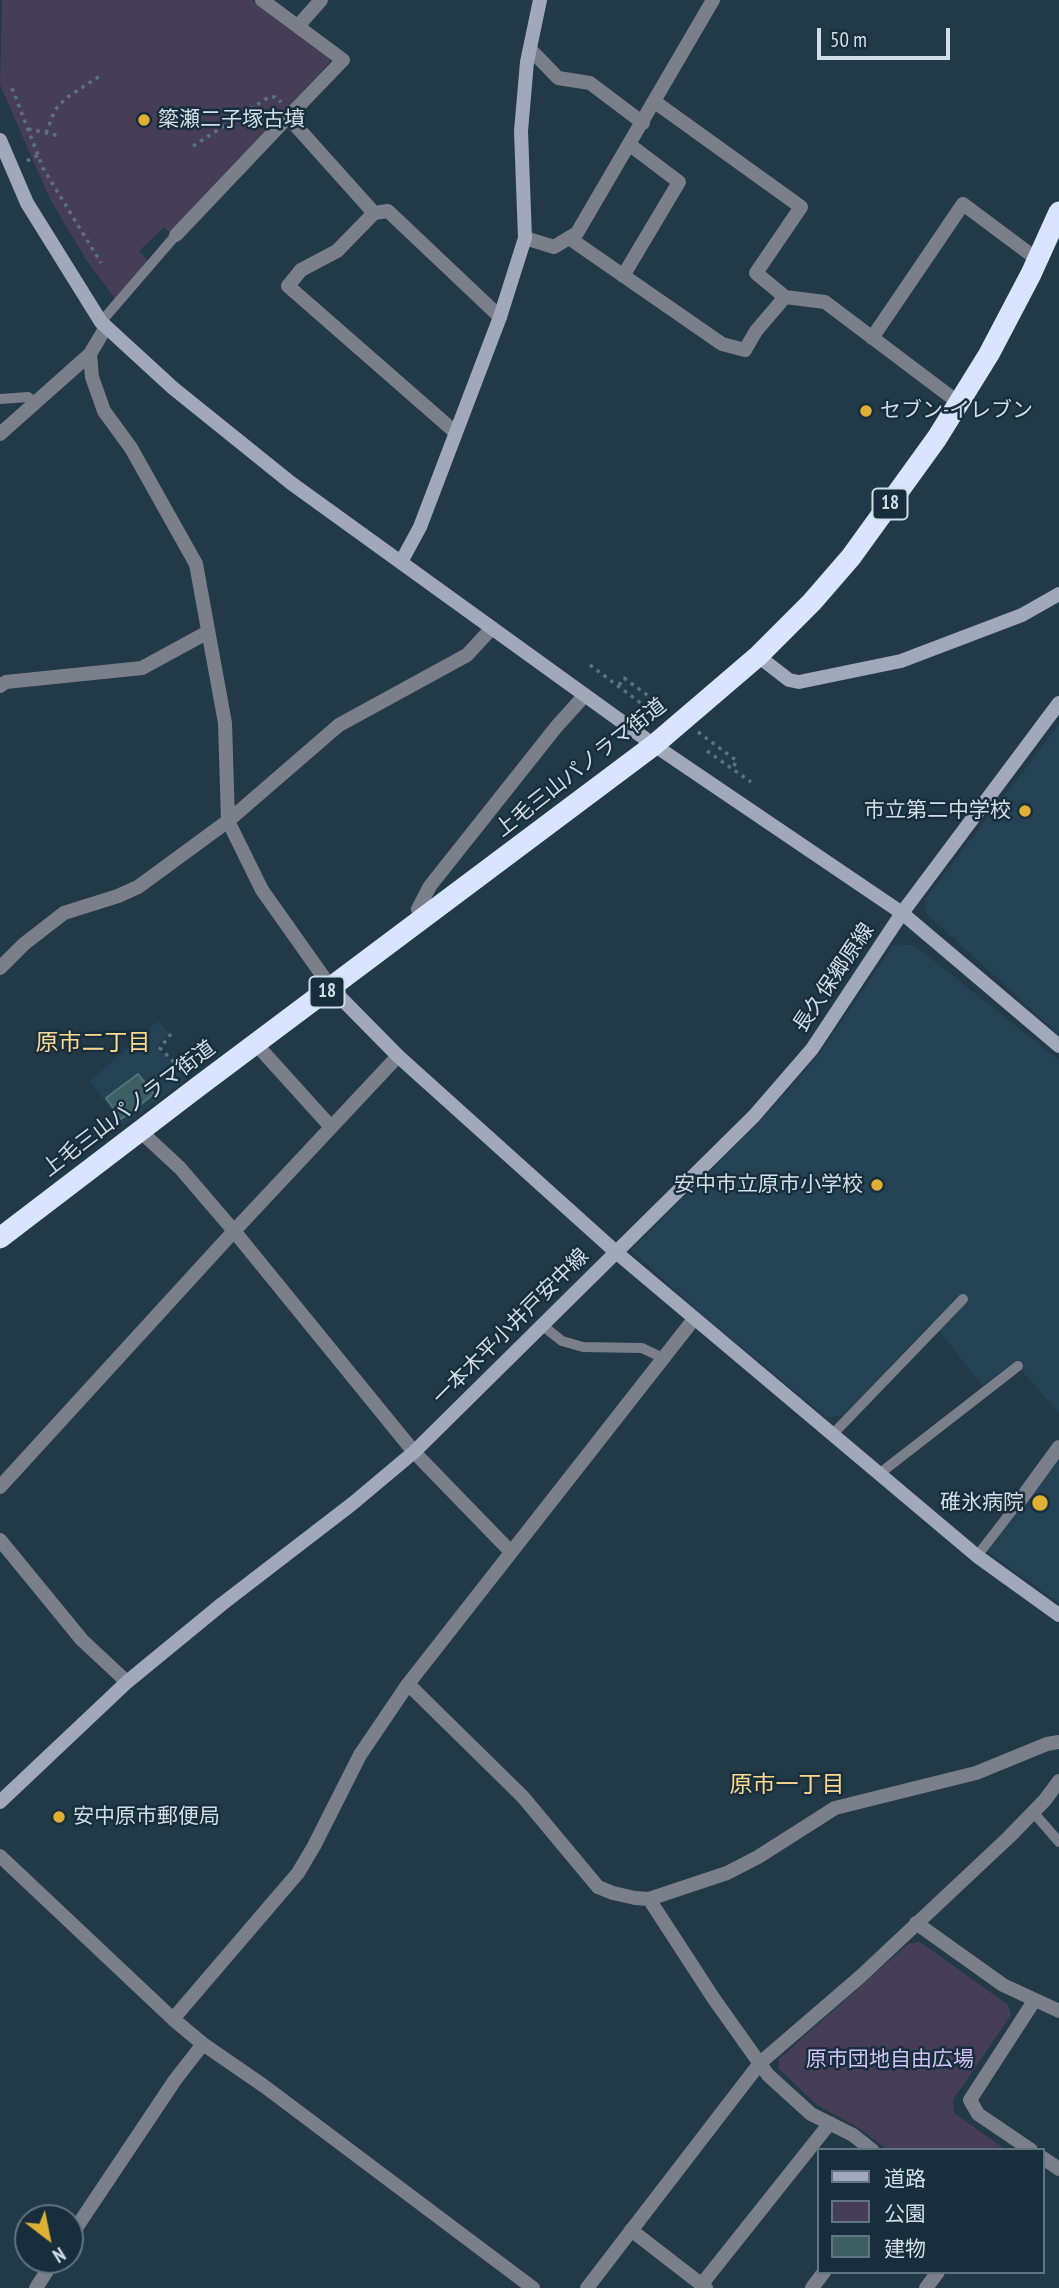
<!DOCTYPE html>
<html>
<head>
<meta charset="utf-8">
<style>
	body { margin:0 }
	#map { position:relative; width:1059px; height:2288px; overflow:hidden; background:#223947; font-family:"PT Sans Narrow","Noto Sans JP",sans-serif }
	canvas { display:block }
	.legend { position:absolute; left:817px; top:2148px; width:228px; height:126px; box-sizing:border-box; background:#182e3d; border:2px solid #627481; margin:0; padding:9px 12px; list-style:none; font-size:21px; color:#d1dee8 }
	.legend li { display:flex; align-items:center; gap:14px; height:35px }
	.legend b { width:35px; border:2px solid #627481 }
	.north { position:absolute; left:14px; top:2204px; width:70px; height:70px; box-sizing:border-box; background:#182e3d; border:2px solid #627481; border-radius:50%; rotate:148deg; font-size:19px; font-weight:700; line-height:28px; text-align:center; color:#d1dee8 }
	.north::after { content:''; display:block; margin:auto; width:24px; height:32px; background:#e0b034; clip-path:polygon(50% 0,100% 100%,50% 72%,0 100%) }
	.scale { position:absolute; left:817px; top:28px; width:133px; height:32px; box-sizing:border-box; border:4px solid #d1dee8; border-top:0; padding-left:9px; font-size:21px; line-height:24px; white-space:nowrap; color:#d1dee8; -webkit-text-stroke:5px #182e3d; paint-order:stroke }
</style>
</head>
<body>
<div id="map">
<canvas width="1059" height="2288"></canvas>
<ul class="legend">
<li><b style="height:9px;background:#a1a8b9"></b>道路</li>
<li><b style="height:19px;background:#463e57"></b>公園</li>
<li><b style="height:19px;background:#3d5e63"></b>建物</li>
</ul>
<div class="north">N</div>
<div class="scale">50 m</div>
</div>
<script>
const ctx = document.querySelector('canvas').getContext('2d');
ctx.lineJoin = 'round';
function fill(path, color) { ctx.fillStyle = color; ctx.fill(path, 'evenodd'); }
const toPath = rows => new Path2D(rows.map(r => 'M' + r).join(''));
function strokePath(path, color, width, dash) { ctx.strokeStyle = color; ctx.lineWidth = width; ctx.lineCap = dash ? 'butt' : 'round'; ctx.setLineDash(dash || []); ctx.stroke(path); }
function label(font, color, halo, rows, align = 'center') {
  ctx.font = font + ' "PT Sans Narrow","Noto Sans JP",sans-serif'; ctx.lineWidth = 5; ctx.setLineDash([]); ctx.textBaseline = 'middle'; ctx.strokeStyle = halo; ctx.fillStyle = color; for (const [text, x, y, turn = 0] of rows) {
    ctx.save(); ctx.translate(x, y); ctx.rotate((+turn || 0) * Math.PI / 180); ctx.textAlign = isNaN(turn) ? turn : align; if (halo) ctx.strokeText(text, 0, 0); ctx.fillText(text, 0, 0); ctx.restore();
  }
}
const built = toPath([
	[1059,724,1059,1035,926,913,925,899],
	[914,945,1059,1060,1059,1413,1014,1362,983,1386,932,1322,843,1416,826,1417,700,1313,631,1250,760,1121,820,1053,893,946],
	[158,1021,169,1033,156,1047,187,1078,123,1126,90,1081],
	[1059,1455,1059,1603,985,1550]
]);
const green = toPath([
	[2,0,252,0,330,58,329,63,169,232,164,227,139,251,149,262,117,301,87,261,50,199,0,85],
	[920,1942,1008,2005,1011,2015,953,2100,954,2113,1002,2147,1000,2150,888,2150,857,2127,817,2105,779,2069,779,2059,908,1944]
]);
const building = toPath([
	[138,1074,154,1094,121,1119,106,1098,138,1074]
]);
const path = toPath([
	[12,88,43,168,101,263],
	[28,129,60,136],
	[46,133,55,110,66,98,103,74],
	[193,146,269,97,275,97,281,102],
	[27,161,38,155],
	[590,665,642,704],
	[619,685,624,678,669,711],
	[698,732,737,761,733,767],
	[707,751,751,782],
	[171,1034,160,1048,185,1073]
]);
const lane = toPath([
	[101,322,176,235],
	[0,399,28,397,36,403],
	[543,1326,562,1341,583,1347,642,1348,663,1358],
	[832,1435,963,1299],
	[879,1474,1018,1366],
	[977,1556,1021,1499],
	[1033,1812,1059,1842]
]);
const street = toPath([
	[262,0,343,60,288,117,374,213,388,211,500,317],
	[298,26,321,0],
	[530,49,558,78,590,83,643,123],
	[655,102,801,207,756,273,785,297],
	[374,213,337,251,301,270,288,286,455,432],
	[176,235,288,117],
	[525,238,554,247,577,233,713,0],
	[569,238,722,344,745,350,756,331,785,297,825,302,959,403],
	[623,276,679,182,630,145],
	[106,327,90,354,92,377,104,411,131,448,196,564,225,723,228,821,262,890,332,989],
	[872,338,963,204,1038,260],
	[0,434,90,354],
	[0,686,6,682,142,668,208,632],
	[426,918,418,909,430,886,557,726,585,695],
	[0,968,24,944,64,913,118,896,138,887,228,821,339,725,467,655,492,628],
	[256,1044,331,1127],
	[140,1131,180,1168,234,1231,414,1452,511,1552],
	[0,1487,234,1231,398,1056],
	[1021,1499,1059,1447],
	[0,1540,82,1640,127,1682],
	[408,1684,523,1797,598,1887,613,1893,635,1898,649,1899,727,1873,758,1857,835,1808,976,1773,1047,1744,1059,1742],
	[0,1856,173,2019,203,2044,264,2086,533,2288],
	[649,1899,714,1999,768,2075,811,2114,853,2135,872,2150],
	[916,1923,1003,1985,1059,2011],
	[173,2019,298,1873,314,1846,360,1755,408,1684,694,1319],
	[1031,2150,978,2114,970,2100,1034,2001],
	[1043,2158,1059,2169],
	[631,2230,706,2288],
	[70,2237,175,2080,203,2044],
	[701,2285,830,2123],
	[36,2288,54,2260],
	[587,2288,760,2063,861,1976,1009,1837,1045,1800,1059,1781],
	[812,2288,824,2272],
	[926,2288,938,2272]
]);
const secondary = toPath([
	[0,140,27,203,101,322,173,388,291,483,654,745,902,913,1059,1046],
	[401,562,420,527,500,317,525,238,521,131,527,62,540,0],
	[758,656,789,680,799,682,901,661,1022,615,1059,594],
	[332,989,398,1056,617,1253,977,1556,1059,1615],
	[0,1802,127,1682,222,1604,352,1504,414,1452,754,1116,812,1049,902,913,1059,703]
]);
const highway = toPath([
	[0,1238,199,1086,654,745,758,656,812,602,851,557,937,438,989,354,1031,274,1059,212]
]);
const markers = [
	[144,120,7,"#e0b034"],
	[866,411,7,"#e0b034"],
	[1025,811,7,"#e0b034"],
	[877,1185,7,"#e0b034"],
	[1040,1503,9,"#e0b034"],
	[59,1817,7,"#e0b034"]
];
const shields = [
	[890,504,35],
	[327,992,35]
];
const shieldNames = [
	["18",890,504],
	["18",327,992]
];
const poiNames = [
	["簗瀬二子塚古墳",158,120],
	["セブン-イレブン",880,411],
	["市立第二中学校",1011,811,"right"],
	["安中市立原市小学校",863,1185,"right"],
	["碓氷病院",1024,1503,"right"],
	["安中原市郵便局",73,1817]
];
const streetNames = [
	["上毛三山パノラマ街道",581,768,-38],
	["長久保郷原線",834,978,-56],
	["上毛三山パノラマ街道",129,1109,-37],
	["一本木平小井戸安中線",511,1327,-45]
];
const parkNames = [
	["原市団地自由広場",890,2060]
];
const neighbourhoodNames = [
	["原市二丁目",93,1043],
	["原市一丁目",787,1785]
];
fill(built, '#254255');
fill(green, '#463e57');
fill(building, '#3d5e63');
strokePath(building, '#527479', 2);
strokePath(path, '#5d717e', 3.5, [3.5, 5]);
strokePath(lane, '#7a7f8a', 10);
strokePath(street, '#7a7f8a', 14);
strokePath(secondary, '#a1a8b9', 14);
strokePath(highway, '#d9e4ff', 21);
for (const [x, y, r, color] of markers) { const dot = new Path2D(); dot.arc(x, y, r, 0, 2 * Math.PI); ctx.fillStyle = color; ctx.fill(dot); strokePath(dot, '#182e3d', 2.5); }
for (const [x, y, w] of shields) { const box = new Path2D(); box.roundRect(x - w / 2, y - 15.5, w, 31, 5); ctx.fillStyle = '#182e3d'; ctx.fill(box); strokePath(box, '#d1dee8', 2); }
label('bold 19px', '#d1dee8', null, shieldNames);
label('21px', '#d1dee8', '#182e3d', poiNames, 'left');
label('21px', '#d1dee8', '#182e3d', streetNames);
label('21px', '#d1c2f5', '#182e3d', parkNames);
label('23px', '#fcd98f', '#182e3d', neighbourhoodNames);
</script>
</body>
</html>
